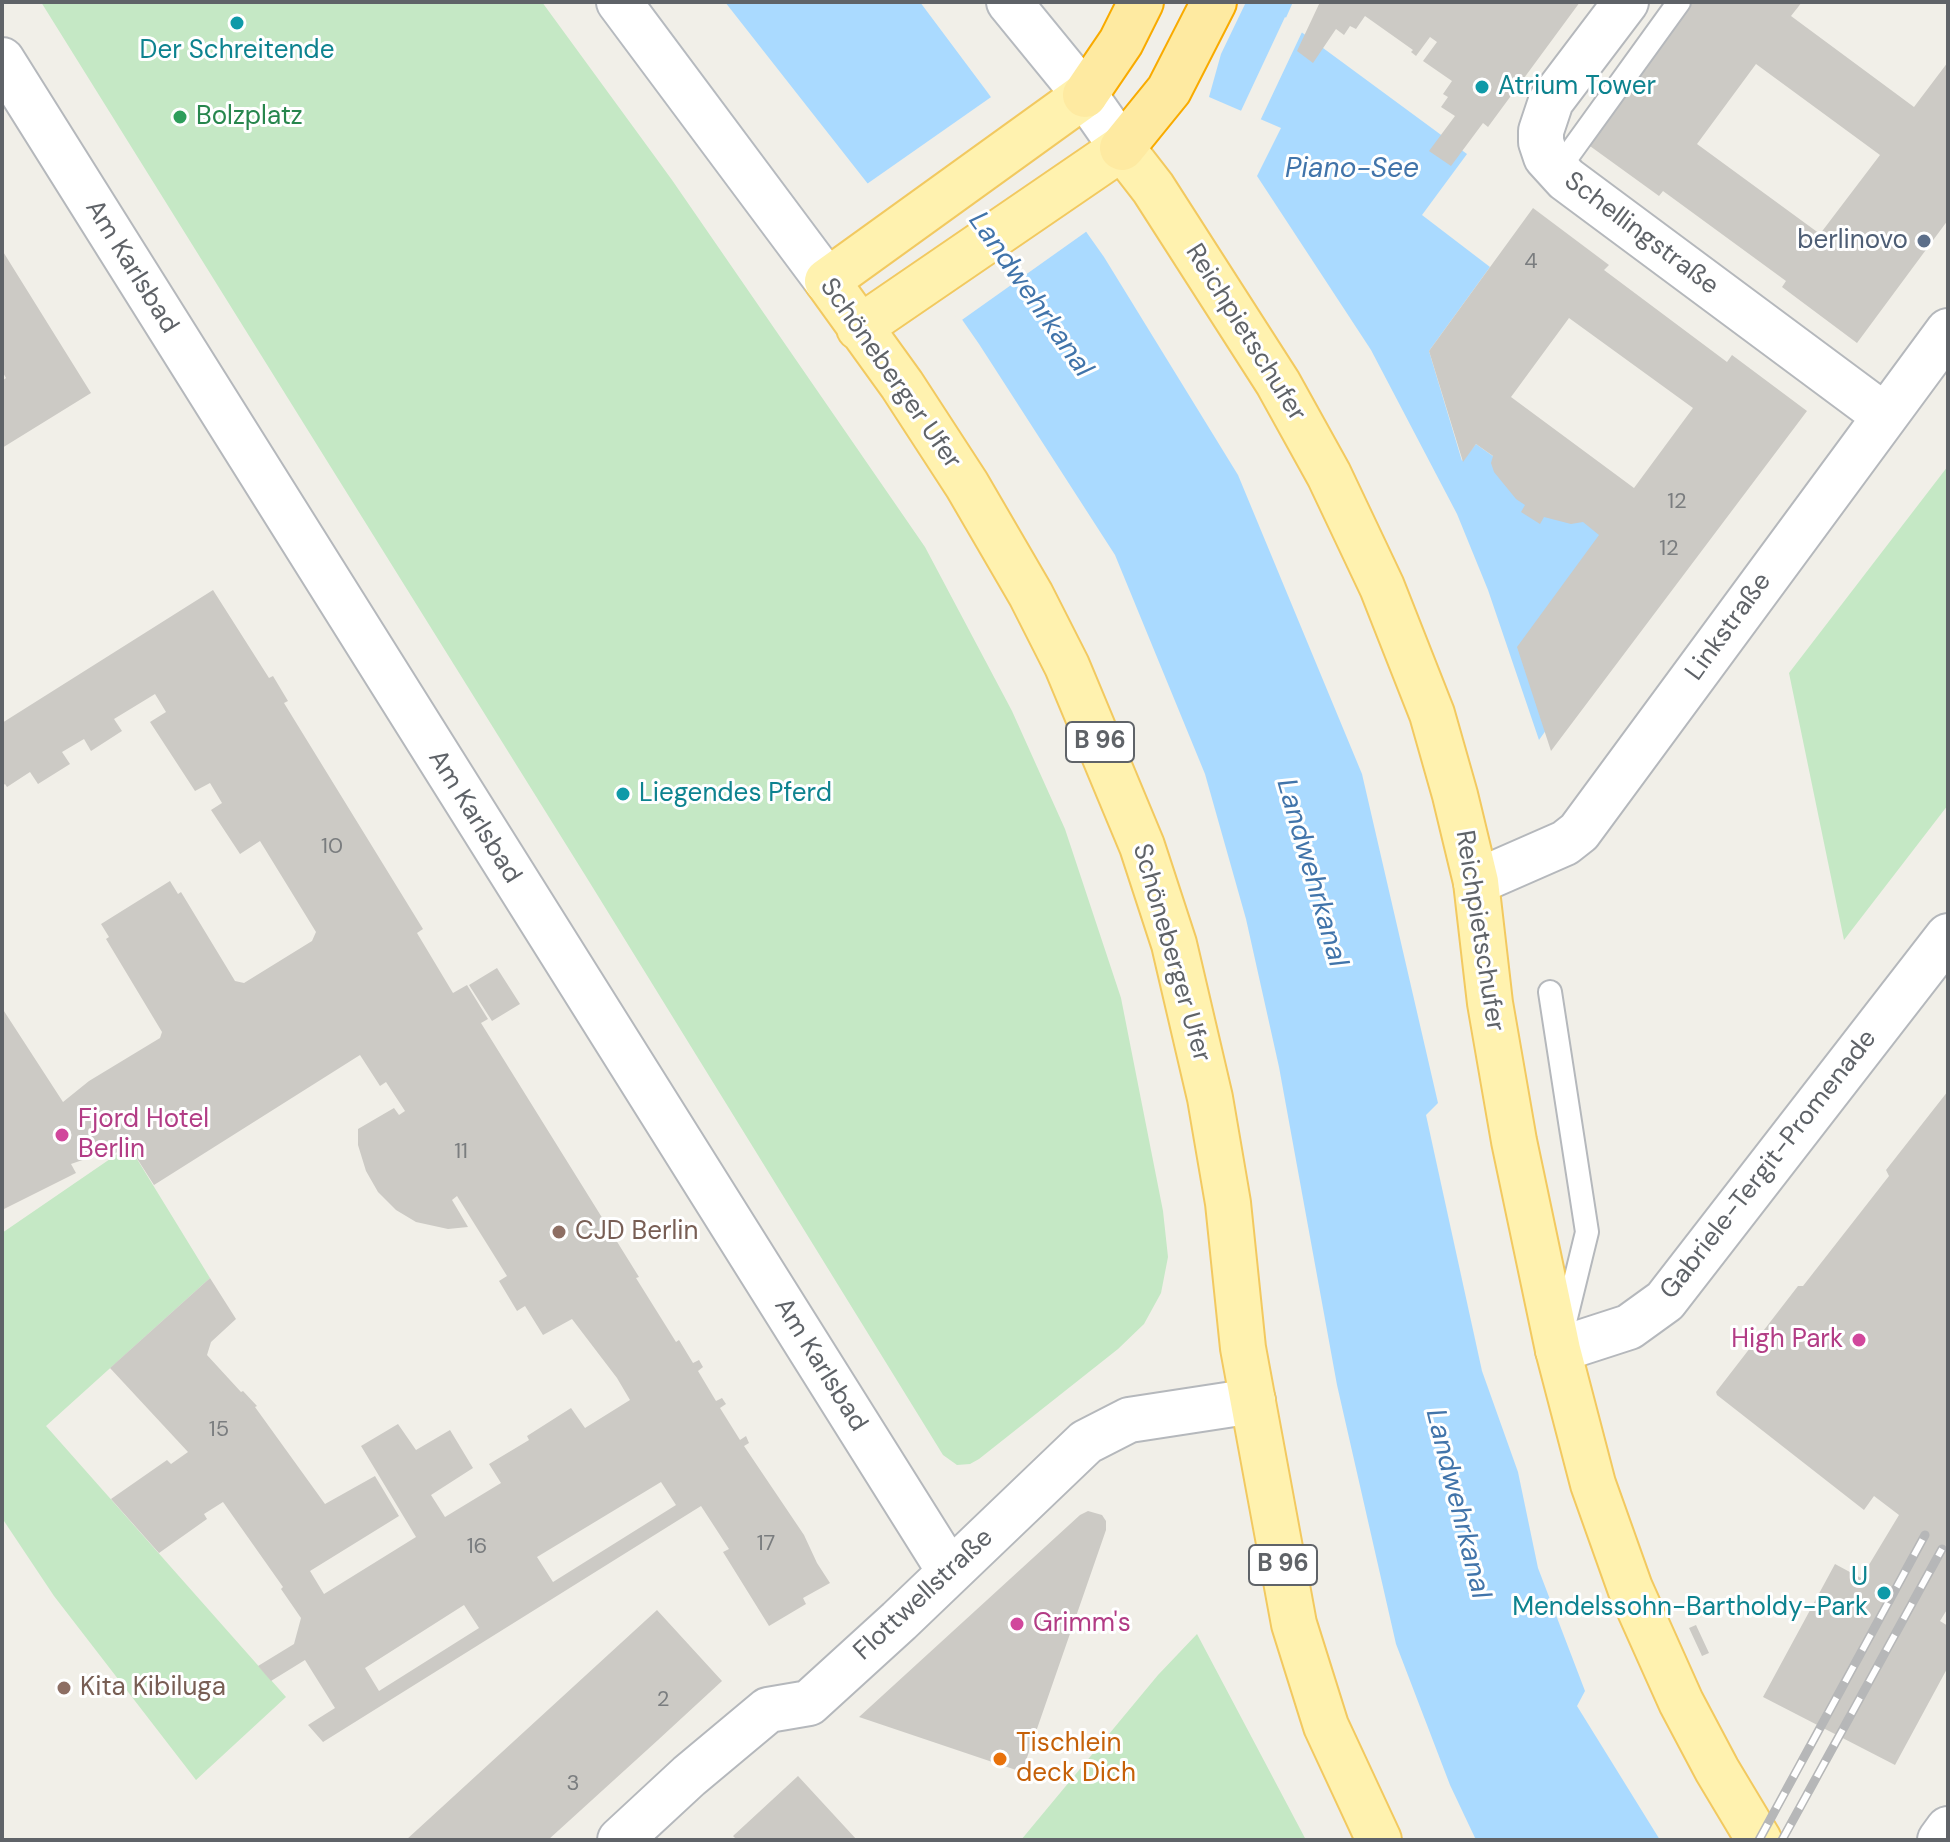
<!DOCTYPE html>
<html>
<head>
<meta charset="utf-8">
<style>
	body { margin:0 }
	#map { position:relative; width:1950px; height:1842px; overflow:hidden; background:#f1efe8; font-family:"DM Sans",sans-serif }
	canvas { display:block }
	.frame { position:absolute; inset:0; border:4px solid #5f6368; pointer-events:none }
</style>
</head>
<body>
<div id="map">
<canvas width="1950" height="1842"></canvas>
<div class="frame"></div>
</div>
<script>
const ctx = document.querySelector('canvas').getContext('2d');
ctx.lineJoin = 'round';
function fill(path, color) { ctx.fillStyle = color; ctx.fill(path, 'evenodd'); }
const toPath = rows => new Path2D(rows.map(r => 'M' + r).join(''));
function strokePath(path, color, width, dash) { ctx.strokeStyle = color; ctx.lineWidth = width; ctx.lineCap = dash ? 'butt' : 'round'; ctx.setLineDash(dash || []); ctx.stroke(path); }
function label(font, color, halo, rows, align = 'center') {
  ctx.font = font + ' "DM Sans",sans-serif'; ctx.lineWidth = 6; ctx.setLineDash([]); ctx.textBaseline = 'middle'; ctx.strokeStyle = halo; ctx.fillStyle = color; for (const [text, x, y, turn = 0] of rows) {
    ctx.save(); ctx.translate(x, y); ctx.rotate((+turn || 0) * Math.PI / 180); ctx.textAlign = isNaN(turn) ? turn : align; if (halo) ctx.strokeText(text, 0, 0); ctx.fillText(text, 0, 0); ctx.restore();
  }
}
const green = toPath([
	[41,2,542,2,672,180,925,547,1012,711,1065,829,1121,998,1163,1211,1168,1257,1161,1293,1144,1324,1118,1349,979,1459,970,1464,957,1465,943,1455,590,883],
	[1948,466,1948,805,1844,940,1789,673],
	[129,1146,210,1278,46,1426,286,1697,196,1780,54,1596,2,1518,2,1233],
	[1197,1634,1306,1840,1021,1840,1158,1675]
]);
const water = toPath([
	[725,2,920,2,988,93,1104,257,1238,475,1362,774,1438,1103,1426,1115,1482,1371,1518,1472,1538,1568,1585,1691,1577,1706,1660,1840,1476,1840,1450,1785,1396,1644,1337,1385,1279,1067,1246,919,1205,774,1115,555,979,344,868,184],
	[1246,2,1293,2,1285,20,1467,154,1422,215,1490,267,1429,351,1462,461,1476,444,1657,574,1539,740,1488,590,1457,514,1371,350,1257,176,1281,128,1209,97,1221,54]
]);
const pier = toPath([
	[1285,17,1303,30,1260,121,1240,113],
	[994,95,1090,229,959,322,864,186]
]);
const building = toPath([
	[1320,2,1580,2,1488,127,1483,123,1451,166,1429,151,1455,116,1441,107,1448,97,1443,94,1452,81,1423,61,1437,42,1430,37,1416,56,1411,52,1413,50,1365,16,1356,29,1350,26,1344,35,1336,29,1313,63,1297,51],
	[1685,2,1802,2,1791,16,1914,107,1948,62,1948,220,1857,343,1782,287,1786,281,1663,191,1659,196,1583,141],
	[1756,64,1880,155,1820,234,1697,144],
	[1533,208,1609,265,1604,270,1727,362,1732,355,1807,411,1551,751,1517,647,1599,535,1583,522,1571,524,1544,517,1540,524,1521,512,1525,505,1516,499,1494,472,1491,463,1493,456,1476,444,1463,462,1429,351],
	[1569,318,1693,408,1634,488,1511,397],
	[2,250,91,393,2,448,2,381,6,378,2,371],
	[213,590,269,678,273,676,288,701,284,703,423,929,417,933,453,993,467,985,488,1019,481,1023,639,1277,636,1278,676,1342,679,1340,693,1363,699,1360,703,1367,698,1371,716,1401,722,1398,726,1404,720,1408,740,1440,746,1436,749,1443,744,1446,804,1535,817,1563,830,1583,803,1598,806,1604,769,1626,723,1552,729,1549,701,1506,323,1742,308,1725,335,1708,305,1660,271,1681,258,1666,294,1644,301,1618,281,1589,283,1587,223,1502,204,1514,207,1519,159,1553,111,1499,167,1460,171,1464,188,1452,110,1368,210,1278,236,1319,211,1342,207,1355,241,1392,243,1391,257,1406,255,1407,325,1504,375,1476,399,1516,310,1571,324,1594,416,1537,361,1446,398,1424,416,1450,450,1430,473,1468,431,1495,445,1517,501,1483,489,1464,529,1440,527,1436,571,1408,585,1428,630,1400,617,1378,572,1319,543,1335,525,1306,517,1311,499,1281,507,1276,457,1196,452,1200,468,1227,448,1229,416,1222,396,1210,378,1192,366,1171,358,1145,358,1129,394,1108,399,1115,405,1111,386,1082,380,1086,360,1055,154,1185,129,1146,104,1159,99,1151,94,1156,71,1164,76,1173,2,1210,2,1008,63,1102,89,1081,160,1038,162,1032,106,939,109,937,101,924,170,881,178,894,181,892,235,981,244,983,312,941,316,932,260,841,240,854,211,810,222,803,210,783,195,791,150,722,166,712,155,694,114,719,122,731,91,751,84,739,62,752,70,764,38,784,30,772,7,787,5,784,2,786,2,723],
	[661,1482,676,1505,553,1582,537,1557],
	[464,1605,479,1628,379,1691,365,1668],
	[497,968,520,1004,492,1021,469,985],
	[1948,1091,1948,1608,1940,1621,1948,1626,1948,1667,1895,1765,1763,1697,1835,1564,1861,1578,1899,1515,1874,1496,1864,1510,1717,1395,1716,1392,1798,1286,1803,1286,1889,1176,1886,1170],
	[1088,1511,1102,1515,1106,1521,1106,1530,1022,1772,859,1717,1080,1515],
	[657,1610,722,1681,658,1740,548,1840,406,1840],
	[1696,1625,1709,1653,1702,1656,1689,1628],
	[798,1776,857,1840,737,1840,733,1836]
]);
const service = toPath([
	[1557,171,1679,2],
	[1550,992,1587,1232,1563,1330]
]);
const minor = toPath([
	[1626,2,1551,101,1541,131,1541,142,1546,157,1566,179,1885,416],
	[2,60,950,1572],
	[1476,882,1565,843,1579,832,1948,331],
	[1558,1350,1629,1327,1665,1301,1948,936],
	[620,1840,689,1776,768,1710,809,1703,899,1621,1086,1442,1129,1420,1253,1401],
	[1940,1840,1948,1829]
]);
const secondary = toPath([
	[619,2,827,281],
	[1009,2,1085,95,1122,148]
]);
const primary = toPath([
	[1085,95,827,281,902,385,967,485,1031,595,1067,666,1142,846,1174,944,1210,1098,1228,1203,1243,1348,1294,1624,1326,1726,1379,1840],
	[859,328,1122,148,1153,188,1278,383,1329,475,1382,587,1432,714,1455,795,1476,882,1490,1003,1514,1141,1558,1350,1593,1484,1630,1588,1681,1702,1717,1770,1759,1840]
]);
const trunk = toPath([
	[1085,95,1121,42,1141,2],
	[1122,148,1169,90,1214,2]
]);
const rail = toPath([
	[1759,1840,1925,1535],
	[1782,1840,1942,1549]
]);
const markers = [
	[237,23,8,"#0f9aa8"],
	[1482,87,8,"#0f9aa8"],
	[180,117,8,"#2e9e5b"],
	[1924,241,8,"#5c6f8a"],
	[623,794,8,"#0f9aa8"],
	[62,1135,8,"#d1479c"],
	[559,1232,8,"#8d6e63"],
	[1859,1340,8,"#d1479c"],
	[1884,1593,8,"#0f9aa8"],
	[1017,1624,8,"#d1479c"],
	[64,1688,8,"#8d6e63"],
	[1000,1759,8,"#e8710a"]
];
const numberNames = [
	["4",1531,262],
	["12",1677,502],
	["12",1669,549],
	["10",332,847],
	["11",461,1152],
	["15",219,1430],
	["17",766,1544],
	["16",477,1547],
	["2",663,1700],
	["3",573,1784]
];
const shields = [
	[1100,742,68],
	[1283,1565,68]
];
const shieldNames = [
	["B 96",1100,742],
	["B 96",1283,1565]
];
const cultureNames = [
	["Der Schreitende",237,51,"center"],
	["Atrium Tower",1498,87],
	["Liegendes Pferd",639,794],
	["U",1868,1578,"right"],
	["Mendelssohn-Bartholdy-Park",1868,1608,"right"]
];
const leisureNames = [
	["Bolzplatz",196,117]
];
const streetNames = [
	["Schellingstraße",1641,234,37],
	["Am Karlsbad",131,267,58],
	["Reichpietschufer",1245,333,58],
	["Schöneberger Ufer",890,374,55],
	["Linkstraße",1729,627,-54],
	["Am Karlsbad",474,817,58],
	["Reichpietschufer",1479,931,81],
	["Schöneberger Ufer",1171,953,74],
	["Gabriele-Tergit-Promenade",1769,1165,-52],
	["Am Karlsbad",820,1365,58],
	["Flottwellstraße",924,1595,-43]
];
const serviceNames = [
	["berlinovo",1908,241]
];
const hotelNames = [
	["Fjord Hotel",78,1120],
	["Berlin",78,1150],
	["High Park",1843,1340,"right"],
	["Grimm's",1033,1624]
];
const educationNames = [
	["CJD Berlin",575,1232],
	["Kita Kibiluga",80,1688]
];
const foodNames = [
	["Tischlein",1016,1744],
	["deck Dich",1016,1774]
];
const waterNames = [
	["Piano-See",1352,170],
	["Landwehrkanal",1030,295,55],
	["Landwehrkanal",1311,873,74],
	["Landwehrkanal",1457,1504,76]
];
fill(green, '#c5e8c5');
fill(water, '#aadaff');
fill(pier, '#f1efe8');
fill(building, '#cccac5');
strokePath(service, '#b5b8bc', 26);
strokePath(minor, '#b5b8bc', 48);
strokePath(secondary, '#b6babf', 48);
strokePath(primary, '#f2c960', 48);
strokePath(trunk, '#f9ab00', 48);
strokePath(service, '#fff', 22);
strokePath(minor, '#fff', 44);
strokePath(secondary, '#fff', 44);
strokePath(primary, '#fff2af', 44);
strokePath(trunk, '#feeaa1', 44);
strokePath(rail, '#b6b7b8', 9);
strokePath(rail, '#fff', 6, [18]);
for (const [x, y, r, color] of markers) { const dot = new Path2D(); dot.arc(x, y, r, 0, 2 * Math.PI); ctx.fillStyle = color; ctx.fill(dot); strokePath(dot, '#fff', 3); }
label('22px', '#7a7d7f', null, numberNames);
for (const [x, y, w] of shields) { const box = new Path2D(); box.roundRect(x - w / 2, y - 20, w, 40, 6); ctx.fillStyle = '#fff'; ctx.fill(box); strokePath(box, '#5f6368', 2); }
label('bold 24px', '#5f6368', null, shieldNames);
label('26px', '#0d838f', '#fff', cultureNames, 'left');
label('26px', '#27864d', '#fff', leisureNames, 'left');
label('26px', '#5f6368', '#fff', streetNames);
label('26px', '#4e5e75', '#fff', serviceNames, 'right');
label('26px', '#b23c85', '#fff', hotelNames, 'left');
label('26px', '#785e54', '#fff', educationNames, 'left');
label('26px', '#c56008', '#fff', foodNames, 'left');
label('italic 28px', '#4174aa', '#fff', waterNames);
</script>
</body>
</html>
